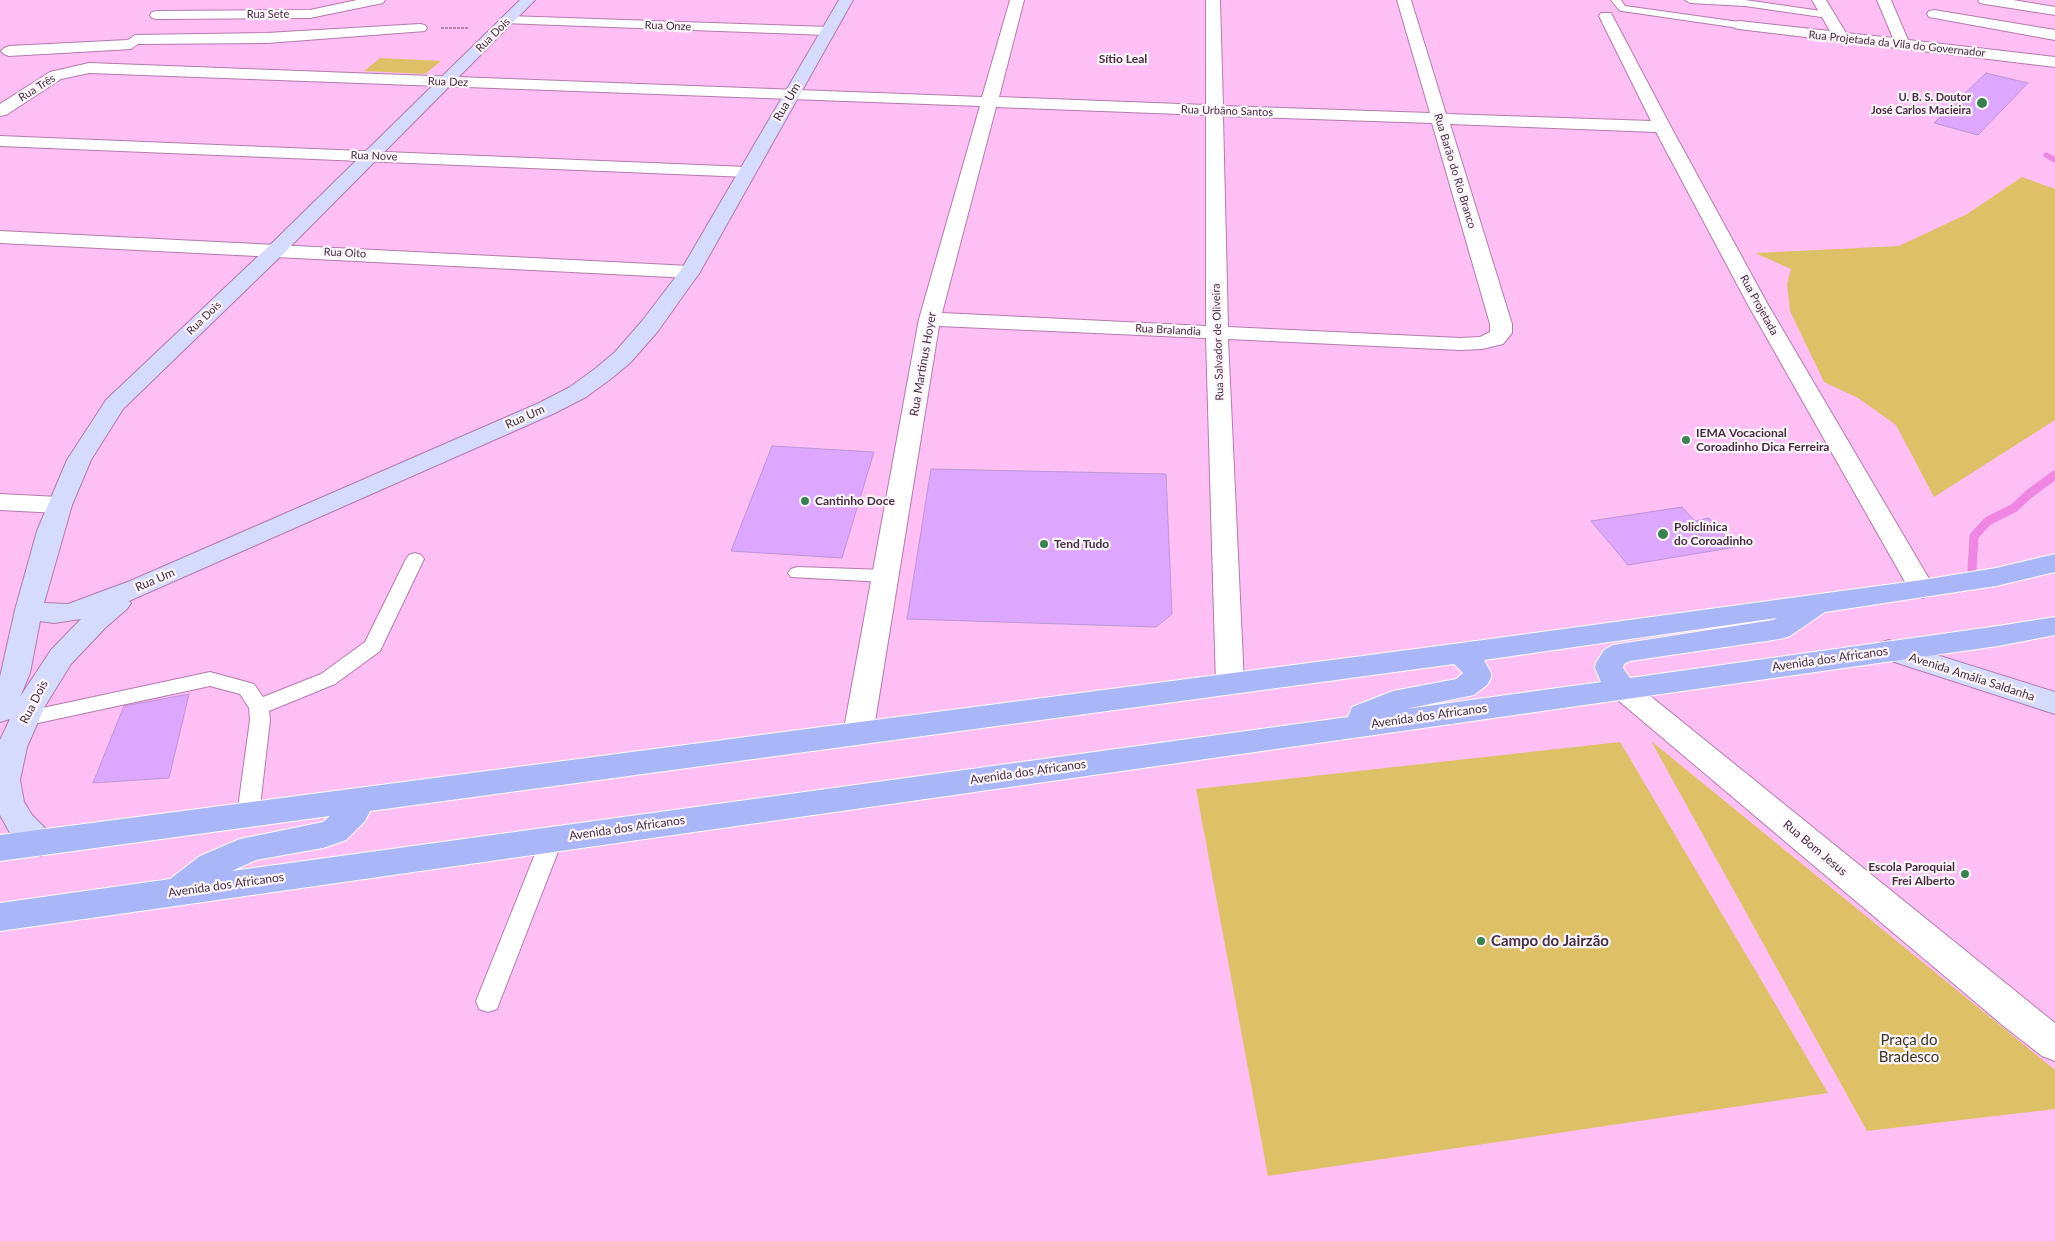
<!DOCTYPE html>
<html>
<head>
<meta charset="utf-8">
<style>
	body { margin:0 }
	canvas { display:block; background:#febff4 }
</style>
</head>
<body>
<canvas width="2055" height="1241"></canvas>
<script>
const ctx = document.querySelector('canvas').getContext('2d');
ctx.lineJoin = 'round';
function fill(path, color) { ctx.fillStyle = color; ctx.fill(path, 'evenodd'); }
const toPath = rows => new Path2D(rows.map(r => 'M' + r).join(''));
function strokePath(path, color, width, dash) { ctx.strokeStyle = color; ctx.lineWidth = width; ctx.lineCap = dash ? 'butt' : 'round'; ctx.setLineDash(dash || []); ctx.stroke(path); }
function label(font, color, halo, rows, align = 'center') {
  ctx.font = font + ' Lato,sans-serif'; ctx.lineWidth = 4.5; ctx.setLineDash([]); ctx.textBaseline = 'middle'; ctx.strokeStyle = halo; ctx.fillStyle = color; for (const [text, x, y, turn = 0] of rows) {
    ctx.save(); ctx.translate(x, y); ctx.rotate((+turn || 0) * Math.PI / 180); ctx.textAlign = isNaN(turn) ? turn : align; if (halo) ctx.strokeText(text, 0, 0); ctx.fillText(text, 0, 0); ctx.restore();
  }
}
const green = toPath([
	[380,58,441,61,425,74,364,71],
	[2022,177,2055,189,2055,420,1934,497,1896,425,1858,398,1824,382,1790,311,1787,284,1791,269,1755,253,1899,246,1967,214],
	[1651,741,2055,1070,2055,1109,1867,1131],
	[1620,742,1828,1093,1268,1176,1196,789]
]);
const streamFar1 = toPath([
	[2046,155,2055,160]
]);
const stream = toPath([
	[1972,569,1974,536,1988,521,2014,508,2029,494,2055,475]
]);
const building = toPath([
	[1986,73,2028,83,1978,135,1934,123,1986,73],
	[772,446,874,452,842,558,731,551,772,446],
	[931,469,1166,474,1172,614,1156,627,907,619,931,469],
	[1682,507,1695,521,1709,518,1736,547,1628,565,1591,521,1682,507],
	[189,694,169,778,93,783,124,706,189,694]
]);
const path = toPath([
	[441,28,469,28]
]);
const service = toPath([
	[1611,0,1621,0,1625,6,1739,22,1744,25,1739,28,1622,11,1619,10,1611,0],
	[1685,0,1745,0,1828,12,1833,15,1828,18,1745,6,1690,3,1685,0],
	[415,553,421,555,424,559,380,651,335,684,269,711,270,720,259,815,256,821,248,823,240,821,237,815,250,720,249,708,240,694,210,686,24,726,17,724,14,719,17,714,24,712,210,672,254,684,263,697,321,674,365,642,406,559,409,555,415,553],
	[797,567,885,570,891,572,894,576,891,580,885,582,791,577,788,573,791,569,797,567],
	[552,830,560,833,563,839,500,1001,497,1009,488,1012,479,1009,476,1001,541,839,544,833,552,830]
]);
const minor = toPath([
	[357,0,385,0,383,3,378,4,310,18,157,19,152,18,150,15,152,12,157,11,310,10,357,0],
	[1010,0,1024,0,999,97,1206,105,1206,0,1220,0,1223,106,1430,113,1397,0,1411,0,1446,114,1651,121,1599,16,1601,13,1611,13,1671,127,1767,303,1935,589,1931,595,1922,598,1913,595,1909,589,1747,303,1656,132,1450,124,1512,324,1512,333,1503,344,1482,349,1460,350,1228,339,1244,684,1240,691,1230,694,1220,691,1216,684,1206,338,939,326,873,734,869,742,858,745,847,742,843,734,919,319,980,106,89,73,61,79,6,115,0,116,0,104,50,72,89,63,982,97,1010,0],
	[996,107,1206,115,1206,326,942,313,996,107],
	[1223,116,1432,123,1490,324,1490,332,1480,337,1460,338,1228,327,1223,116],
	[1812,0,1826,0,1846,33,1893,38,1877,0,1891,0,1908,40,2055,57,2055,67,1739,29,1734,28,1732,25,1734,22,1739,21,1830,31,1812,0],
	[1978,0,2013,0,2055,7,2055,15,1985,4,1980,3,1978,0],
	[1934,10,2055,30,2055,40,1929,17,1927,14,1929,11,1934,10],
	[508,16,828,27,833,28,835,31,833,34,828,35,503,23,501,20,503,17,508,16],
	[420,24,425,25,427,28,425,31,267,43,138,44,131,49,9,56,4,54,1,51,4,48,9,46,128,40,135,35,267,33,420,24],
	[0,136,747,167,753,168,756,172,753,176,747,177,0,146,0,136],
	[0,231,690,266,697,268,700,272,697,276,690,278,0,243,0,231],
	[0,494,59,497,68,499,72,505,68,511,59,513,0,510,0,494]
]);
const tertiary = toPath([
	[1623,679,1633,682,2055,1023,2055,1061,2042,1056,2006,1028,1613,696,1609,689,1613,682,1623,679]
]);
const secondary = toPath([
	[520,0,535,0,283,254,123,409,91,460,72,505,44,603,68,604,130,581,539,403,570,387,596,368,615,352,642,321,681,270,839,0,853,0,700,272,658,331,631,362,612,378,586,397,555,413,129,601,131,603,127,609,106,627,71,664,45,706,27,747,20,780,24,802,32,815,51,834,56,843,51,852,40,856,29,852,10,833,0,815,0,740,10,719,0,722,0,677,15,610,37,531,67,460,106,400,269,246,520,0],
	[81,619,51,650,20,697,30,673,40,621,54,623,81,619],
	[1889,640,2055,692,2055,714,1879,657,1875,650,1879,643,1889,640]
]);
const primary = toPath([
	[2055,554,2055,572,1996,586,1825,612,1790,636,1780,639,1630,661,1624,664,1623,668,1630,678,1998,626,2055,617,2055,635,1998,646,0,931,0,903,170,879,200,856,240,839,323,822,330,816,0,861,0,835,1461,643,1922,580,1996,568,2055,554],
	[1777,618,1773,620,1613,645,1604,650,1596,663,1595,668,1601,682,1406,709,1474,695,1487,685,1491,678,1491,673,1484,660,1777,618],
	[1454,664,1463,673,1456,679,1393,691,1352,707,1348,717,232,871,256,860,323,848,346,840,365,821,370,811,1454,664]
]);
const markers = [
	[1982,103,6,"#378250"],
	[1686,440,5,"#378250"],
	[805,501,5,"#378250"],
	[1663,534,6,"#378250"],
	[1044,544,5,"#378250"],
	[1965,874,5,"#378250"],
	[1481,941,5,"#378250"]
];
const farStreetnames = [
	["Rua Sete",268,14],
	["Rua Onze",668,26,2],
	["Rua Dois",493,35,-45],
	["Rua Projetada da Vila do Governador",1897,44,6],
	["Rua Dez",448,82,2],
	["Rua Três",37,88,-32],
	["Rua Urbâno Santos",1227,111,2],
	["Rua Nove",374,156,2],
	["Rua Barão do Rio Branco",1455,171,73],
	["Rua Oito",345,253,3],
	["Rua Projetada",1759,305,61],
	["Rua Dois",204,318,-44],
	["Rua Bralandia",1168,330,3],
	["Rua Salvador de Oliveira",1218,342,-92]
];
const farPoinames = [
	["U. B. S. Doutor",1971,97],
	["José Carlos Macieira",1971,110]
];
const farQuarternames = [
	["Sítio Leal",1123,59]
];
const streetNames = [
	["Rua Um",787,102,-60],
	["Rua Martinus Hoyer",923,364,-80],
	["Rua Um",525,417,-24],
	["Rua Um",155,580,-23],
	["Avenida dos Africanos",1830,659,-8],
	["Avenida Amália Saldanha",1972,677,18],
	["Rua Dois",34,702,-63],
	["Avenida dos Africanos",1429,716,-8],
	["Avenida dos Africanos",1028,772,-8],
	["Avenida dos Africanos",627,828,-8],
	["Rua Bom Jesus",1815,848,40],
	["Avenida dos Africanos",226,885,-8]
];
const poiNames = [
	["IEMA Vocacional",1696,433],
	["Coroadinho Dica Ferreira",1696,447],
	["Cantinho Doce",815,501],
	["Policlínica",1674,527],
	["do Coroadinho",1674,541],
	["Tend Tudo",1054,544],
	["Escola Paroquial",1955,867,"right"],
	["Frei Alberto",1955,881,"right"]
];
const nearPoinames = [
	["Campo do Jairzão",1491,941]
];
const nearParknames = [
	["Praça do",1909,1040],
	["Bradesco",1909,1057]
];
fill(green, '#dec166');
strokePath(streamFar1, '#ef86e1', 5);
strokePath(stream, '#ef86e1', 9);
fill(building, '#dda6ff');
strokePath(building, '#bd96d5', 1);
strokePath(service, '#b57aac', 2);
strokePath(minor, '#b57aac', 2);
strokePath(tertiary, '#b57aac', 2);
strokePath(secondary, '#b57aac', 2);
strokePath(primary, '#fff', 2);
strokePath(path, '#b787b0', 2, [3, 1]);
fill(service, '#fff');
fill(minor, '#fff');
fill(tertiary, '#fff');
fill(secondary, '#d4dbfc');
fill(primary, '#a9b6f8');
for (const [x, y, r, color] of markers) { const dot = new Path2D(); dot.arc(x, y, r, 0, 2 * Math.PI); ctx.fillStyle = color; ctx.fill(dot); strokePath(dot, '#fcf5fa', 2); }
label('11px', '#472e43', '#fcf5fa', farStreetnames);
label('bold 11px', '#472e43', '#fcf5fa', farPoinames, 'right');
label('bold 12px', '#472e43', '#fcf5fa', farQuarternames);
label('12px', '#472e43', '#fcf5fa', streetNames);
label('bold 12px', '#472e43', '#fcf5fa', poiNames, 'left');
label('bold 15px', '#472e43', '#fcf5fa', nearPoinames, 'left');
label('15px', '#3e361e', '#fcf5fa', nearParknames);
</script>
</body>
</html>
